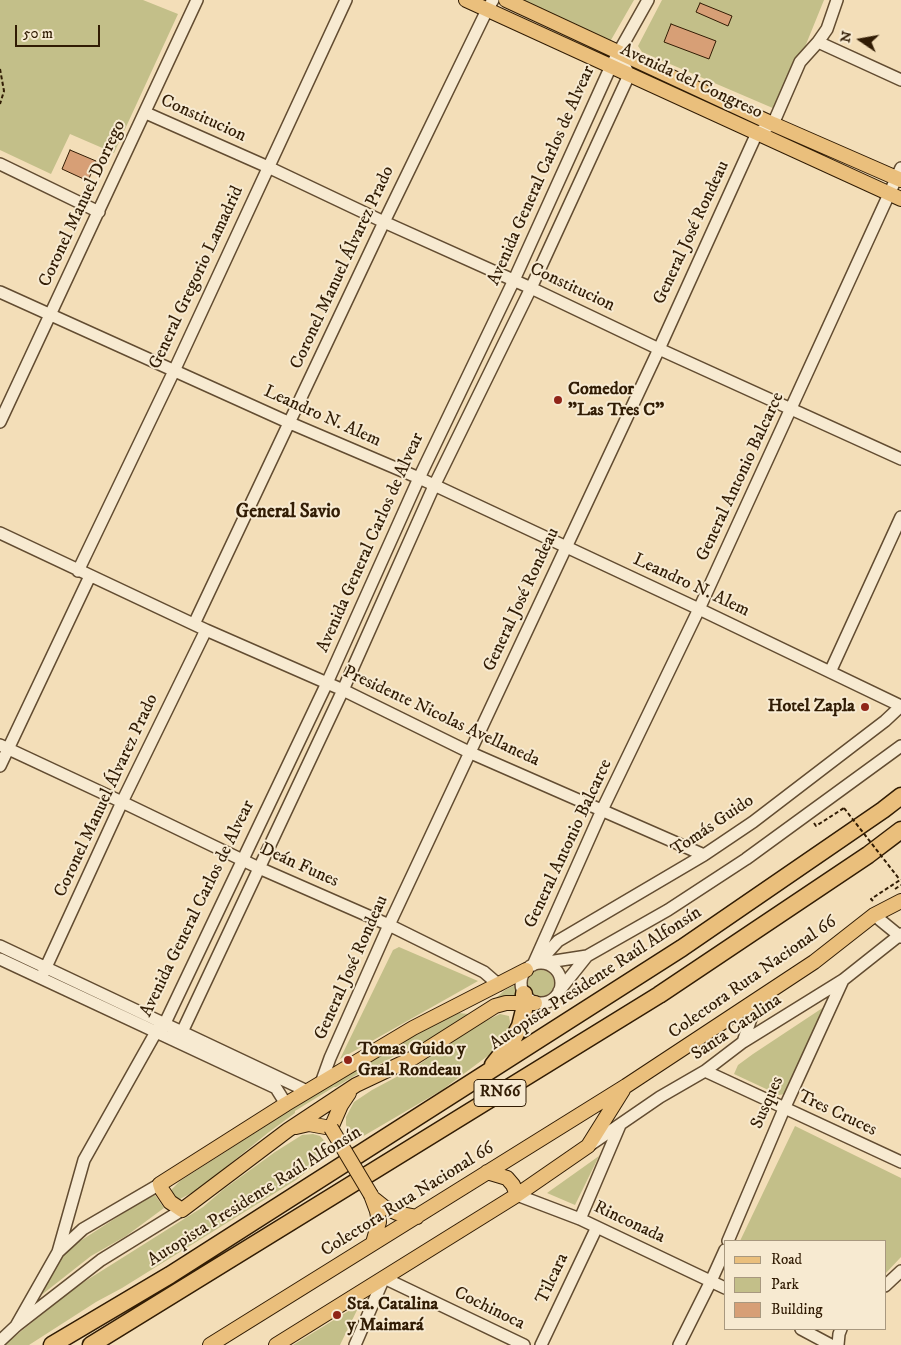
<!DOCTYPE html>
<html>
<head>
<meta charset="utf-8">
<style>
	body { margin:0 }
	#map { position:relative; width:901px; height:1345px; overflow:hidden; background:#f3deb8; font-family:"IM FELL DW Pica",serif }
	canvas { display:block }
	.legend { position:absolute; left:724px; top:1240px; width:162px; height:90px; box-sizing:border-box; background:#f7ead1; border:1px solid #a8987f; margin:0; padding:6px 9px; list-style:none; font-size:15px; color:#311c04 }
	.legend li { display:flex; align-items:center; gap:10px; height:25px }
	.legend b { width:25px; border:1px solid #a8987f }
	.north { position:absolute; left:836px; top:15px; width:50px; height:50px; -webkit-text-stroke:4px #f7ead1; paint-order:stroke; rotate:282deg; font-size:14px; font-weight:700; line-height:20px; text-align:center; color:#311c04 }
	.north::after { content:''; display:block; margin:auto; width:18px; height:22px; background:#311c04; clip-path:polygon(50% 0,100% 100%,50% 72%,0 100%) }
	.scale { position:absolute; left:15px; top:25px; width:85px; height:22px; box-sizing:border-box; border:2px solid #311c04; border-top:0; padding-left:6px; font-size:15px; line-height:18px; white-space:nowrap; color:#311c04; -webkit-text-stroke:4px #f7ead1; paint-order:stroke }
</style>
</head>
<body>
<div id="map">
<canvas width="901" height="1345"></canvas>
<ul class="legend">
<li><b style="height:6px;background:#eabf7c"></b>Road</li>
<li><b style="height:14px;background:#c3bf89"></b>Park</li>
<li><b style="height:14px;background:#d79f76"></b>Building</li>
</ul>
<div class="north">N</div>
<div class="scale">50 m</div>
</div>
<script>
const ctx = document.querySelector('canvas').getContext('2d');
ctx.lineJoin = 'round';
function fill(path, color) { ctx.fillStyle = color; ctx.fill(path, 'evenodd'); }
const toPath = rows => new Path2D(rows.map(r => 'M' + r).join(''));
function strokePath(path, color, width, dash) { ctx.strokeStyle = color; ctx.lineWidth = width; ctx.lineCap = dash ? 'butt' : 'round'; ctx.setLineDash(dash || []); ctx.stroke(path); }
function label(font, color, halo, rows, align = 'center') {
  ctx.font = font + ' "IM FELL DW Pica",serif'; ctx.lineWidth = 4; ctx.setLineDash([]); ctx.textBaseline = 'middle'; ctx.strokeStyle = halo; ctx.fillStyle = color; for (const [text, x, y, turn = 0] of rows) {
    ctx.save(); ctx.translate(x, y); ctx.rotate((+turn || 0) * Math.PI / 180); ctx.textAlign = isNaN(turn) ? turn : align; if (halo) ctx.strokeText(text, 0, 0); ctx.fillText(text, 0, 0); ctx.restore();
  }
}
const green = toPath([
	[0,0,143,0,178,14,114,153,70,134,51,174,0,150],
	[517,0,634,0,611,40,607,41],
	[662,0,824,0,781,106,775,109,642,52,638,46],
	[399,947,478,981,340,1059,393,950],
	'528 983a13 13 0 1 1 26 0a13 13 0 1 1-26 0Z',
	[517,984,517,995,496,998,505,990],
	[830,1003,785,1094,779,1095,734,1074,738,1065,753,1054],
	[459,1013,468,1014,414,1050,410,1047,384,1062,356,1075,336,1087,334,1087,295,1111,295,1113,269,1132,199,1189,180,1199,174,1197,171,1192,172,1189,180,1181,289,1111,416,1033],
	[500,1014,509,1016,510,1022,509,1028,504,1036,489,1055,442,1090,355,1141,346,1125,346,1117,354,1102,372,1090,417,1066,469,1029],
	[795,1126,901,1178,901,1257,885,1274,885,1241,740,1241],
	[313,1134,320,1136,333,1150,296,1180,122,1288,96,1302,29,1345,4,1345,76,1287,203,1207,224,1189,275,1152,302,1135],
	[599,1156,575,1205,547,1193],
	[155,1195,164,1208,126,1236,91,1256,35,1300,58,1259,74,1245,136,1205],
	[360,1304,340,1345,293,1345]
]);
const building = toPath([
	[700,3,732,16,728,26,696,12,700,3],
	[671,24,716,41,709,59,664,42,671,24],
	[70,150,96,161,88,181,62,169,70,150]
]);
const path = toPath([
	[0,69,4,91,0,104],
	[814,823,816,826,844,808],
	[895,889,901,885],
	[873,901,871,899,900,880]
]);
const minor = toPath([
	[818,42,901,80],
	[146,113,268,167,384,222,531,288,659,349,901,459],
	[0,164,99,212],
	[0,292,290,423,419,478,699,609,901,706],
	[0,422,197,0],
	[0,533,206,630,343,690,471,753,704,855],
	[78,571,174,371,346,0],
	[194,624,384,222,487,10,493,0],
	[830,672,901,517],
	[0,745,122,802,259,868,389,925,484,972,499,985],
	[0,766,90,576],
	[874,915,901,937],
	[0,946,307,1091],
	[0,959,276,1088,286,1104],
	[539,962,558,941,704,855,753,822,885,721,901,706],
	[542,963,587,956,668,910,746,859,901,746],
	'521 983a20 20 0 1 1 40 0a20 20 0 1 1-40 0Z',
	[533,965,602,810,699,609,901,168],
	[41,978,122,802,206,630],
	[559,991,587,956],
	[176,1041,182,1032,343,690,434,486,531,288,629,75,618,51],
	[743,1042,757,1001],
	[705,1071,901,1162],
	[321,1083,330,1058,389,925,659,349,757,133,773,124,800,62,818,42,827,29,837,0],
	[590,1145,660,1097,705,1071,743,1042,843,980,901,934],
	[517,1195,580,1219,725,1288],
	[580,1219,620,1125],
	[728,1241,784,1109,843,980],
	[58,1252,83,1229,160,1184],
	[885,1286,901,1271],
	[16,1326,58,1252,84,1160,156,1032,165,1023,327,683,419,478,514,280,611,66,648,0],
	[801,1329,831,1345],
	[0,1341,16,1326,101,1260,182,1210],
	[355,1345,384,1278,524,1345],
	[541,1345,597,1227],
	[679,1345,711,1281,725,1250],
	[838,1345,839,1334,841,1329]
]);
const major = toPath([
	[466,0,901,199],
	[506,0,773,124,901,180],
	[526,970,413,1028,286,1104,160,1184,162,1190,170,1202,182,1210,288,1130,356,1085,413,1058,495,1006,506,1003,535,1003],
	[296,1127,309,1124,331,1128,341,1105,349,1093],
	[487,1172,507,1178,513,1185,517,1195],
	[371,1195,377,1211,379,1222,373,1243],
	[374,1199,384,1207,397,1213,417,1217],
	[210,1345,626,1086,814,962,874,915,901,901],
	[276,1345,517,1195,588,1146,623,1090]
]);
const highway = toPath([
	[493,1065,512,1041,520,1026,524,1010,524,994],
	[52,1345,170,1275,682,948,883,810,901,796],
	[91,1345,659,995,868,855,901,830]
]);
const pathBridge = toPath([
	[844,808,900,880]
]);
const majorBridge = toPath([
	[331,1128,371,1195]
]);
const markers = [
	[558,400,5,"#8f2418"],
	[865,707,5,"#8f2418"],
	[348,1060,5,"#8f2418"],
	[337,1315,5,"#8f2418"]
];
const shields = [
	[500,1093,52]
];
const shieldNames = [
	["RN66",500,1093]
];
const streetNames = [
	["Avenida del Congreso",691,82,25],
	["Constitucion",203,119,24],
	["Avenida General Carlos de Alvear",542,176,-66],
	["Coronel Manuel Dorrego",83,204,-65],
	["General José Rondeau",692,233,-65],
	["Coronel Manuel Álvarez Prado",343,268,-65],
	["General Gregorio Lamadrid",197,278,-65],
	["Constitucion",572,288,25],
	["Leandro N. Alem",322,417,24],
	["General Antonio Balcarce",741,477,-65],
	["Avenida General Carlos de Alvear",371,543,-66],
	["Leandro N. Alem",691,586,25],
	["General José Rondeau",522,600,-65],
	["Presidente Nicolas Avellaneda",441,717,25],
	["Coronel Manuel Álvarez Prado",107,796,-65],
	["Tomás Guido",713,826,-34],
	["General Antonio Balcarce",569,844,-65],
	["Deán Funes",299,866,24],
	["Avenida General Carlos de Alvear",198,909,-64],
	["General José Rondeau",352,968,-66],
	["Colectora Ruta Nacional 66",753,978,-35],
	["Autopista Presidente Raúl Alfonsín",596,979,-33],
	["Santa Catalina",737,1028,-34],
	["Susques",768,1103,-66],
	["Tres Cruces",837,1114,25],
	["Autopista Presidente Raúl Alfonsín",255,1197,-32],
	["Colectora Ruta Nacional 66",408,1200,-32],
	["Rinconada",629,1223,25],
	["Tilcara",553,1279,-65],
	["Cochinoca",489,1309,26]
];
const poiNames = [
	["Comedor",568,390],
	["\"Las Tres C\"",568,411],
	["Hotel Zapla",855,707,"right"],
	["Tomas Guido y",358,1050],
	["Gral. Rondeau",358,1071],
	["Sta. Catalina",347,1305],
	["y Maimará",347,1326]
];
const neighbourhoodNames = [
	["General Savio",288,513]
];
fill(green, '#c3bf89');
fill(building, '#d79f76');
strokePath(building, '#311c04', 1);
strokePath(minor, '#624c31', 14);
strokePath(major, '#311c04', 16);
strokePath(highway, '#311c04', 19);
strokePath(path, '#311c04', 2, [4, 2.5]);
strokePath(minor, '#f7ead1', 11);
strokePath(major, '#eabf7c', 14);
strokePath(highway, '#eabf7c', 16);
strokePath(majorBridge, '#311c04', 16, []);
strokePath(pathBridge, '#311c04', 2, [4, 2.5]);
strokePath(majorBridge, '#eabf7c', 14);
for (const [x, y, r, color] of markers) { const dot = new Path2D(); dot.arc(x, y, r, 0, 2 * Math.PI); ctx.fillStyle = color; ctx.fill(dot); strokePath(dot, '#f7ead1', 2); }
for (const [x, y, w] of shields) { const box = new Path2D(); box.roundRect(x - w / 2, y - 13.5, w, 27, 4); ctx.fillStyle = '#f7ead1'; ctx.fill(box); strokePath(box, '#311c04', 1); }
label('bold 16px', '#311c04', null, shieldNames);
label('18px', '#311c04', '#f7ead1', streetNames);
label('bold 18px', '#311c04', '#f7ead1', poiNames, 'left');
label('bold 19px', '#311c04', '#f7ead1', neighbourhoodNames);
</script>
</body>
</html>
